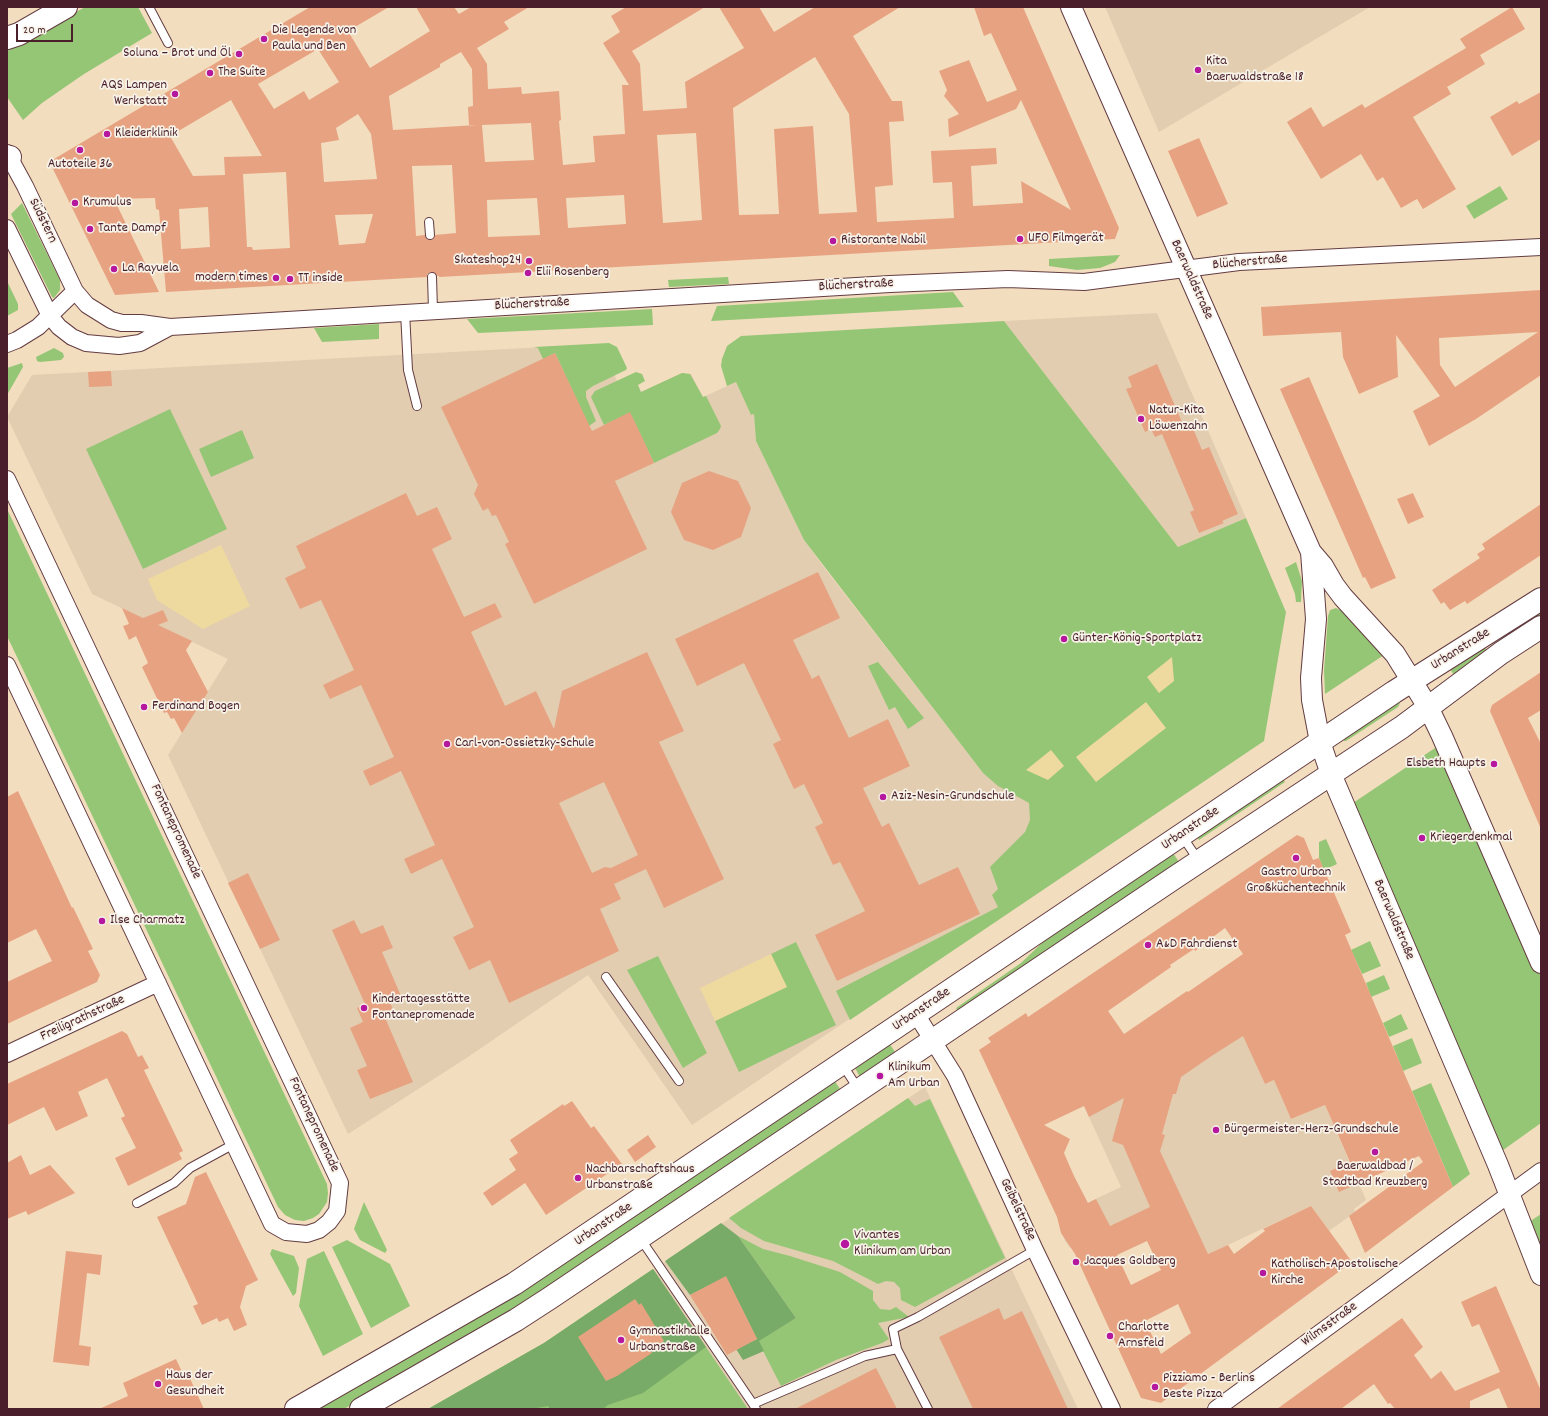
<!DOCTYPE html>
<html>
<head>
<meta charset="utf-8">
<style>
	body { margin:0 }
	#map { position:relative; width:1548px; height:1416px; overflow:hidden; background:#f3ddbf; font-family:Dekko,sans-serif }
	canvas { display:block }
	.frame { position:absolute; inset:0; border:8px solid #4a1f2b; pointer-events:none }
	.scale { position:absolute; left:16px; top:24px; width:57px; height:18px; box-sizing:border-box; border:2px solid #4a1f2b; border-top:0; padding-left:5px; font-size:12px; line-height:14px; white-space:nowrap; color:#4a1f2b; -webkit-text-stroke:3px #f7f3e8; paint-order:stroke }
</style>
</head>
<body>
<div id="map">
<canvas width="1548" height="1416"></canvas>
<div class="frame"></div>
<div class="scale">20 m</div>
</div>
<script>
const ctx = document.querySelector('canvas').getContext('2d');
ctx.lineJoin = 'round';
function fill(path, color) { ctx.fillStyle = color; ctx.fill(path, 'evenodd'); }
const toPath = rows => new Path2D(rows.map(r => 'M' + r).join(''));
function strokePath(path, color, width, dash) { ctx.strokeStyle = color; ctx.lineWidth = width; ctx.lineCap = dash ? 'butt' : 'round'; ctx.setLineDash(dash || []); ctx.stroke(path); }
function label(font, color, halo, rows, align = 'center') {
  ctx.font = font + ' Dekko,sans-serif'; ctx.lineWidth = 3.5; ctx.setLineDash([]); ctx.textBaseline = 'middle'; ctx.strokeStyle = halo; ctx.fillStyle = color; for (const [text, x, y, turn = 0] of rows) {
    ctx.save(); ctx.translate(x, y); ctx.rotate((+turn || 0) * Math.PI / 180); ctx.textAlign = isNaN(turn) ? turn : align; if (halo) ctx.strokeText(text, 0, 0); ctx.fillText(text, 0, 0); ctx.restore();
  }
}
const built = toPath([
	[1105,7,1370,7,1159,132],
	[1157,313,1246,518,1178,547,1004,321],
	[599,344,626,399,682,373,691,374,703,397,736,382,751,415,754,414,756,441,804,540,823,566,983,773,1044,808,1011,910,692,1125,588,975,465,1059,348,1134,168,755,228,659,92,594,7,417,32,375],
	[1225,987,1265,1084,1274,1080,1291,1119,1325,1105,1366,1200,1354,1209,1355,1212,1329,1231,1311,1206,1164,1275,1139,1224,1075,1254,1072,1247,1070,1248,1065,1241,1059,1225,1087,1203,1121,1187,1084,1106],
	[925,1087,1078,1409,428,1409,544,1343]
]);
const green = toPath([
	[85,7,138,7,152,33,84,74,42,103,23,120,7,97,7,51],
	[1500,186,1508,199,1474,219,1466,206],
	[22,203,60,280,60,290,54,298,52,297,11,214],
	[1120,255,1115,262,1100,268,1077,270,1049,266,1049,259],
	[728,277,729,284,669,287,668,280],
	[7,281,18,304,18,310,7,316],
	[953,292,964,307,711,321,717,306],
	[652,309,653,325,478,333,467,319],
	[1004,321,1178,547,1246,518,1286,612,1264,741,850,1020,836,991,998,907,992,895,998,889,990,867,1025,832,1030,820,1029,803,998,786,983,773,804,540,756,441,754,414,751,415,736,382,727,386,721,366,722,359,727,346,741,336],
	[379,324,379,339,322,342,314,328],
	[609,343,617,347,627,368,626,370,593,386,586,391,586,397,596,421,589,426,555,353,543,359,538,348,534,347],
	[54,348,63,353,64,357,61,360,40,362,37,361,36,357],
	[22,363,23,367,7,395,7,368],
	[636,372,642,374,645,381,638,385,641,392,682,373,690,374,703,397,706,396,721,426,720,429,717,433,654,463,630,413,604,425,591,397,595,391],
	[170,409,227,529,143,569,86,449],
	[242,430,254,458,211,477,199,449],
	[7,509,327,1184,328,1193,327,1202,319,1214,313,1218,304,1221,295,1220,285,1215,278,1207,7,636],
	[1296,562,1302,581,1301,602,1296,602,1295,594,1285,568],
	[1336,608,1342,611,1384,655,1325,694,1324,671,1328,616,1330,610],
	[1541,609,1541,616,1504,640,1503,639,1502,636],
	[1484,648,1486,649,1487,652,1454,675,1450,669],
	[878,662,924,718,908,729,895,707,889,710,868,666],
	[1399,702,1400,703,1398,707,1346,741,1344,741,1343,739],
	[1441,744,1541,977,1541,1123,1499,1153,1350,805],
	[1283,779,1285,782,1199,840,1197,837],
	[1326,839,1337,864,1324,870,1319,858,1319,842],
	[1173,853,1179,862,958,1011,956,1008,1021,963,1046,939],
	[1370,941,1381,966,1362,974,1351,950],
	[796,942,836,1025,739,1072,715,1021,786,987,771,954],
	[658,956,707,1053,683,1068,627,970],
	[1384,975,1390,989,1371,997,1366,983],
	[1401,1014,1408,1029,1389,1037,1383,1023],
	[1412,1038,1422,1063,1403,1071,1393,1046],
	[889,1043,897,1055,860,1077,855,1068],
	[834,1080,842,1092,482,1331,344,1409,320,1409,319,1407,494,1308],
	[1431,1083,1470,1174,1453,1187,1412,1091],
	[908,1098,915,1106,930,1099,1005,1258,915,1307,901,1300,900,1288,894,1282,886,1281,878,1284,833,1261,764,1241,741,1228,729,1218],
	[364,1202,387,1250,385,1253,360,1240,354,1229],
	[1541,1214,1541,1250,1529,1222],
	[738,1236,763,1249,790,1256,840,1272,873,1291,873,1300,880,1309,890,1310,896,1307,909,1317,878,1323,889,1339,882,1343,836,1360,781,1386,758,1341,796,1318],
	[347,1240,390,1264,410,1306,371,1328,332,1247],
	[272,1249,294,1256,299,1268,296,1293,293,1296,270,1254],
	[324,1251,363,1334,323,1356,299,1306,307,1259],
	[653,1269,748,1409,428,1409,544,1343]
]);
const forest = toPath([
	[721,1223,738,1236,796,1318,759,1341,764,1351,743,1360,736,1349,757,1339,726,1277,690,1295,665,1261],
	[653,1269,706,1347,643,1393,608,1405,603,1409,550,1409,548,1406,531,1409,428,1409,544,1343]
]);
const sand = toPath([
	[221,545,250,606,203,629,157,600,148,579],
	[1172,657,1174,681,1159,693,1147,677],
	[1146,702,1166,728,1096,782,1076,757],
	[1051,750,1064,766,1048,780,1026,770],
	[771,954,787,987,715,1021,700,988]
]);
const building = toPath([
	[310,7,389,7,348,31,370,68,430,31,416,7,454,7,459,14,471,7,529,7,504,22,509,29,477,48,487,64,488,89,521,87,522,94,559,91,561,120,559,121,563,165,595,162,593,136,625,134,622,85,629,85,603,43,620,32,611,16,626,7,705,7,632,51,640,64,643,111,687,108,685,82,744,48,719,7,759,7,774,32,815,7,900,7,853,36,892,101,902,101,904,121,889,122,893,185,875,187,877,222,954,218,952,182,933,183,931,151,996,148,997,164,971,166,973,206,1023,203,1021,181,1071,210,1021,100,1016,109,949,137,948,119,959,114,944,96,947,90,939,71,969,60,987,102,1017,90,991,33,984,36,974,7,1023,7,1119,228,1115,239,440,277,431,272,427,274,427,277,166,292,159,210,156,209,155,198,114,199,159,292,115,295,52,167,54,159],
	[318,49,339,82,309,100,304,91,274,109,258,84],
	[461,52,472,69,473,106,468,107,469,126,477,125,393,130,389,96,440,67,440,64],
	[815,57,849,114,857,212,819,214,813,126,774,129,779,214,739,215,733,108],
	[231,100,262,156,224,157,225,175,193,176,170,136],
	[358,114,371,134,377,179,324,182,321,143,339,140,336,128],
	[531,123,534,160,485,162,482,125],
	[696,133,702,220,663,223,657,135],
	[452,165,456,233,435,235,433,239,430,240,426,238,425,235,416,236,412,166],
	[286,172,290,248,253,250,252,247,247,247,243,174],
	[624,195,626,224,568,228,566,198],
	[537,198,540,235,488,237,487,200],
	[208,207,210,247,181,249,179,209],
	[373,214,365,243,339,245,335,215],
	[1512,7,1525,29,1480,55,1485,64,1447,87,1451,94,1413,117,1456,189,1423,209,1417,199,1401,208,1383,177,1377,181,1361,154,1321,179,1287,122,1311,107,1323,127,1362,104,1365,108,1466,48,1460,39],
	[1541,92,1541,139,1512,156,1490,117,1517,101,1519,104],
	[1199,138,1228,204,1197,217,1168,151],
	[1541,290,1541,375,1476,419,1429,446,1413,411,1440,396,1396,335,1398,377,1359,394,1343,357,1341,332,1263,336,1261,307],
	[1538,332,1455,387,1440,365,1439,338],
	[555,353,592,431,630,412,642,437,654,463,615,481,647,549,534,604,505,544,509,542,496,515,492,516,488,508,483,511,474,494,478,485,441,407],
	[1157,364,1185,429,1192,426,1202,450,1209,447,1238,514,1222,521,1224,523,1199,533,1190,512,1194,510,1162,434,1155,437,1151,429,1145,432,1126,389,1132,387,1128,377],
	[111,371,112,386,89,387,88,372],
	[1309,377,1396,578,1371,589,1365,577,1363,578,1280,389],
	[709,471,738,481,751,508,741,537,713,550,684,540,671,512,682,483],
	[406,493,417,516,437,507,452,539,432,549,464,617,495,603,502,617,471,632,505,706,536,691,554,729,562,691,647,652,684,731,659,742,724,879,664,908,646,869,614,884,621,899,600,909,619,951,509,1003,490,960,469,970,453,937,474,927,442,859,411,874,404,859,435,845,401,771,370,786,363,771,394,757,361,685,330,699,323,685,354,670,321,600,300,609,285,578,306,568,296,546],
	[604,782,638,855,611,868,605,867,592,873,559,803],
	[1413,493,1424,517,1408,524,1397,499],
	[1541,504,1541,555,1467,604,1465,601,1450,610,1444,602,1441,604,1432,590,1480,558,1477,554,1485,549,1482,544],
	[818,572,840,618,793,640,812,679,819,675,849,738,888,719,910,766,863,788,882,827,889,823,919,885,958,867,980,914,837,981,815,935,865,911,840,862,833,865,815,827,823,823,804,784,794,789,773,744,781,740,744,663,697,686,675,639],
	[122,608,143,618,163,610,168,621,158,625,192,641,186,650,208,692,182,733,174,718,171,719,167,712,164,713,142,667,148,663,136,636,129,640,123,626,129,624],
	[1541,672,1541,710,1528,718,1541,744,1541,829,1490,711,1492,705],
	[18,791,72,908,73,907,93,949,88,951,100,975,97,982,7,1024,7,982,52,961,36,929,7,943,7,797],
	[1297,835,1304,838,1313,860,1319,858,1351,932,1345,935,1453,1187,1365,1253,1349,1216,1423,1162,1419,1156,1339,1192,1330,1171,1350,1162,1325,1105,1291,1119,1274,1080,1265,1084,1243,1036,1213,1055,1181,1077,1176,1094,1173,1094,1162,1134,1165,1135,1160,1151,1208,1254,1228,1245,1234,1254,1265,1231,1263,1229,1311,1206,1352,1262,1161,1403,1141,1398,1075,1254,1061,1233,1057,1217,979,1050,991,1042,988,1038,1026,1013,1028,1017],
	[1225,928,1243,954,1188,992,1187,991,1124,1034,1108,1011,1171,967,1170,965,1194,949,1195,951,1205,944,1205,943],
	[1124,1098,1112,1141,1123,1145,1150,1207,1110,1226,1096,1199,1088,1203,1074,1176,1064,1153,1070,1139,1044,1125,1084,1106,1089,1117],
	[1147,1241,1161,1270,1131,1285,1117,1255],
	[1178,1304,1191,1333,1161,1354,1145,1321],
	[248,873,280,940,260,949,228,883],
	[354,920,361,934,383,925,393,948,382,952,401,996,389,1001,393,1009,383,1013,413,1082,370,1099,357,1070,367,1066,350,1028,363,1022,357,1008,365,1004,332,930],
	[122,1031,127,1034,138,1057,142,1055,149,1068,144,1070,183,1151,179,1153,182,1159,128,1186,115,1158,136,1148,121,1118,125,1116,107,1078,78,1092,88,1116,56,1131,44,1107,7,1125,7,1084],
	[572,1101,591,1128,594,1126,622,1164,546,1215,525,1183,492,1206,483,1193,516,1170,509,1159,518,1153,510,1140,563,1104,564,1106],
	[648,1135,656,1147,635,1162,627,1150],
	[21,1155,30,1175,50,1165,75,1193,28,1215,26,1211,7,1219,7,1163],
	[206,1172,258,1280,246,1286,240,1307,247,1325,234,1331,228,1318,219,1322,217,1318,202,1325,193,1306,198,1304,157,1217,186,1204,195,1177],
	[66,1251,102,1255,100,1275,87,1273,79,1345,91,1347,89,1366,53,1362],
	[726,1276,757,1339,727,1355,690,1295],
	[1496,1286,1541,1391,1541,1409,1508,1409,1499,1388,1470,1401,1470,1409,1395,1409,1390,1403,1388,1404,1374,1384,1341,1409,1277,1409,1402,1318,1423,1347,1414,1355,1431,1379,1441,1371,1455,1391,1500,1372,1479,1324,1472,1327,1461,1302],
	[635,1299,639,1305,641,1303,664,1341,650,1350,652,1353,617,1376,606,1381,578,1337],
	[999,1308,1004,1320,1022,1311,1068,1409,973,1409,939,1337],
	[176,1359,183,1374,187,1372,204,1409,99,1409,128,1396,123,1383],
	[876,1368,897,1409,795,1409]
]);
const service = toPath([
	[149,7,168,43],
	[429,222,430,235],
	[432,277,433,310],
	[405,312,408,370,417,406],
	[1182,836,1199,861],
	[606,977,679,1081],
	[842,1064,859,1090],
	[137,1203,174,1183,190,1168,234,1144],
	[640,1238,753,1404],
	[897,1349,893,1329,918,1317,1035,1250],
	[756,1409,753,1404,865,1356,897,1349,928,1409]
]);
const minor = toPath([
	[7,153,25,186,75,291,87,305,111,320,122,323,141,323,170,327,890,284,1008,279,1084,282,1239,262,1541,247],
	[7,228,50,316,59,327,72,337,86,343,119,346,140,343,170,327],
	[7,344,17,340,38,327,75,291],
	[7,479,340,1183,337,1211,329,1222,319,1230,307,1234,286,1232,272,1224,7,665],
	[916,1014,955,1076,1035,1250,1112,1409],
	[7,1054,158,983],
	[1216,1409,1541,1171]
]);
const tertiary = toPath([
	[1071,7,1311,552,1323,566,1334,585,1343,597,1395,654,1428,707,1442,736,1541,963],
	[1311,552,1316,619,1311,678,1312,700,1320,742,1331,774,1498,1165,1541,1275]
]);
const secondary = toPath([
	[7,38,19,34,66,7],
	[7,160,10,157],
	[296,1409,514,1284,1394,692,1541,599],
	[361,1409,516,1320,550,1298,1177,876,1402,727,1501,653,1541,627]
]);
const markers = [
	[264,39,4,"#b5179e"],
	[239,54,4,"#b5179e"],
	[1198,70,4,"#b5179e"],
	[210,73,4,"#b5179e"],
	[175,94,4,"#b5179e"],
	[107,134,4,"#b5179e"],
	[80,150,4,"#b5179e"],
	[75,203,4,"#b5179e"],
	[90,229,4,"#b5179e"],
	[1020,239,4,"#b5179e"],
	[833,241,4,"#b5179e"],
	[529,261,4,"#b5179e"],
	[114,269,4,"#b5179e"],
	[528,273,4,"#b5179e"],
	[276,278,4,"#b5179e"],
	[290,279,4,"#b5179e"],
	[1141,419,4,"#b5179e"],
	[1064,639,4,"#b5179e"],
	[144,707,4,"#b5179e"],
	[447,744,4,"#b5179e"],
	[1494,764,4,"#b5179e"],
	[883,797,4,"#b5179e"],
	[1422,838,4,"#b5179e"],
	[1296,858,4,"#b5179e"],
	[102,921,4,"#b5179e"],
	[1148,945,4,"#b5179e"],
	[364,1008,4,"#b5179e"],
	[880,1076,4,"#b5179e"],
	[1216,1130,4,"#b5179e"],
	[1375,1152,4,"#b5179e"],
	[578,1178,4,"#b5179e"],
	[845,1244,5,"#b5179e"],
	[1076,1262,4,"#b5179e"],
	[1263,1273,4,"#b5179e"],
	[1110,1336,4,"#b5179e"],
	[621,1340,4,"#b5179e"],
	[158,1384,4,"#b5179e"],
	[1155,1387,4,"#b5179e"]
];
const poiNames = [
	["Die Legende von",272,31],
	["Paula und Ben",272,47],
	["Soluna – Brot und Öl",231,54,"right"],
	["Kita",1206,62],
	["Baerwaldstraße 18",1206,78],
	["The Suite",218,73],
	["AQS Lampen",167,86,"right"],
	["Werkstatt",167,102,"right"],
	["Kleiderklinik",115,134],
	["Autoteile 36",80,165,"center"],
	["Krumulus",83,203],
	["Tante Dampf",98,229],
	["UFO Filmgerät",1028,239],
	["Ristorante Nabil",841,241],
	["Skateshop24",521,261,"right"],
	["La Rayuela",122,269],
	["Elii Rosenberg",536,273],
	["modern times",268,278,"right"],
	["TT inside",298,279],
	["Natur-Kita",1149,411],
	["Löwenzahn",1149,427],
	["Günter-König-Sportplatz",1072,639],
	["Ferdinand Bogen",152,707],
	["Carl-von-Ossietzky-Schule",455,744],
	["Elsbeth Haupts",1486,764,"right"],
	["Aziz-Nesin-Grundschule",891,797],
	["Kriegerdenkmal",1430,838],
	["Gastro Urban",1296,873,"center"],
	["Großküchentechnik",1296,889,"center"],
	["Ilse Charmatz",110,921],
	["A&D Fahrdienst",1156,945],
	["Kindertagesstätte",372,1000],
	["Fontanepromenade",372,1016],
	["Klinikum",888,1068],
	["Am Urban",888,1084],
	["Bürgermeister-Herz-Grundschule",1224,1130],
	["Baerwaldbad /",1375,1167,"center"],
	["Stadtbad Kreuzberg",1375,1183,"center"],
	["Nachbarschaftshaus",586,1170],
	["Urbanstraße",586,1186],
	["Vivantes",854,1236],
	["Klinikum am Urban",854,1252],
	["Jacques Goldberg",1084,1262],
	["Katholisch-Apostolische",1271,1265],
	["Kirche",1271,1281],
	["Charlotte",1118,1328],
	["Arnsfeld",1118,1344],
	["Gymnastikhalle",629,1332],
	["Urbanstraße",629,1348],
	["Haus der",166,1376],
	["Gesundheit",166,1392],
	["Pizziamo - Berlins",1163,1379],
	["Beste Pizza",1163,1395]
];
const streetNames = [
	["Südstern",42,221,64],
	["Blücherstraße",1250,263,-5],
	["Baerwaldstraße",1191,280,66],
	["Blücherstraße",856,286,-3],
	["Blücherstraße",532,305,-3],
	["Urbanstraße",1461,650,-32],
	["Urbanstraße",1191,829,-34],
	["Fontanepromenade",175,832,65],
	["Baerwaldstraße",1393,920,67],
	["Urbanstraße",922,1010,-34],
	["Freiligrathstraße",83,1019,-25],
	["Fontanepromenade",313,1125,65],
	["Geibelstraße",1017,1210,65],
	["Urbanstraße",604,1225,-34],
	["Wilmsstraße",1330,1325,-36]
];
fill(built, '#e2cdb1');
fill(green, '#95c676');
fill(forest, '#78ab67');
fill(sand, '#eeda9e');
fill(building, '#e7a381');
strokePath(service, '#633c41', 10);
strokePath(minor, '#633c41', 18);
strokePath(tertiary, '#633c41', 22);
strokePath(secondary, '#633c41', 24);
strokePath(service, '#fff', 8);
strokePath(minor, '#fff', 16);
strokePath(tertiary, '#fff', 20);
strokePath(secondary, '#fff', 22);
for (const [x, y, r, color] of markers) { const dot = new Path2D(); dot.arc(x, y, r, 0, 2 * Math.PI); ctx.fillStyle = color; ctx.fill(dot); strokePath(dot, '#f7f3e8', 1.5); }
label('14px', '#4a1f2b', '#f7f3e8', poiNames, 'left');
label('14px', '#4a1f2b', '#f7f3e8', streetNames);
</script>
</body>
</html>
